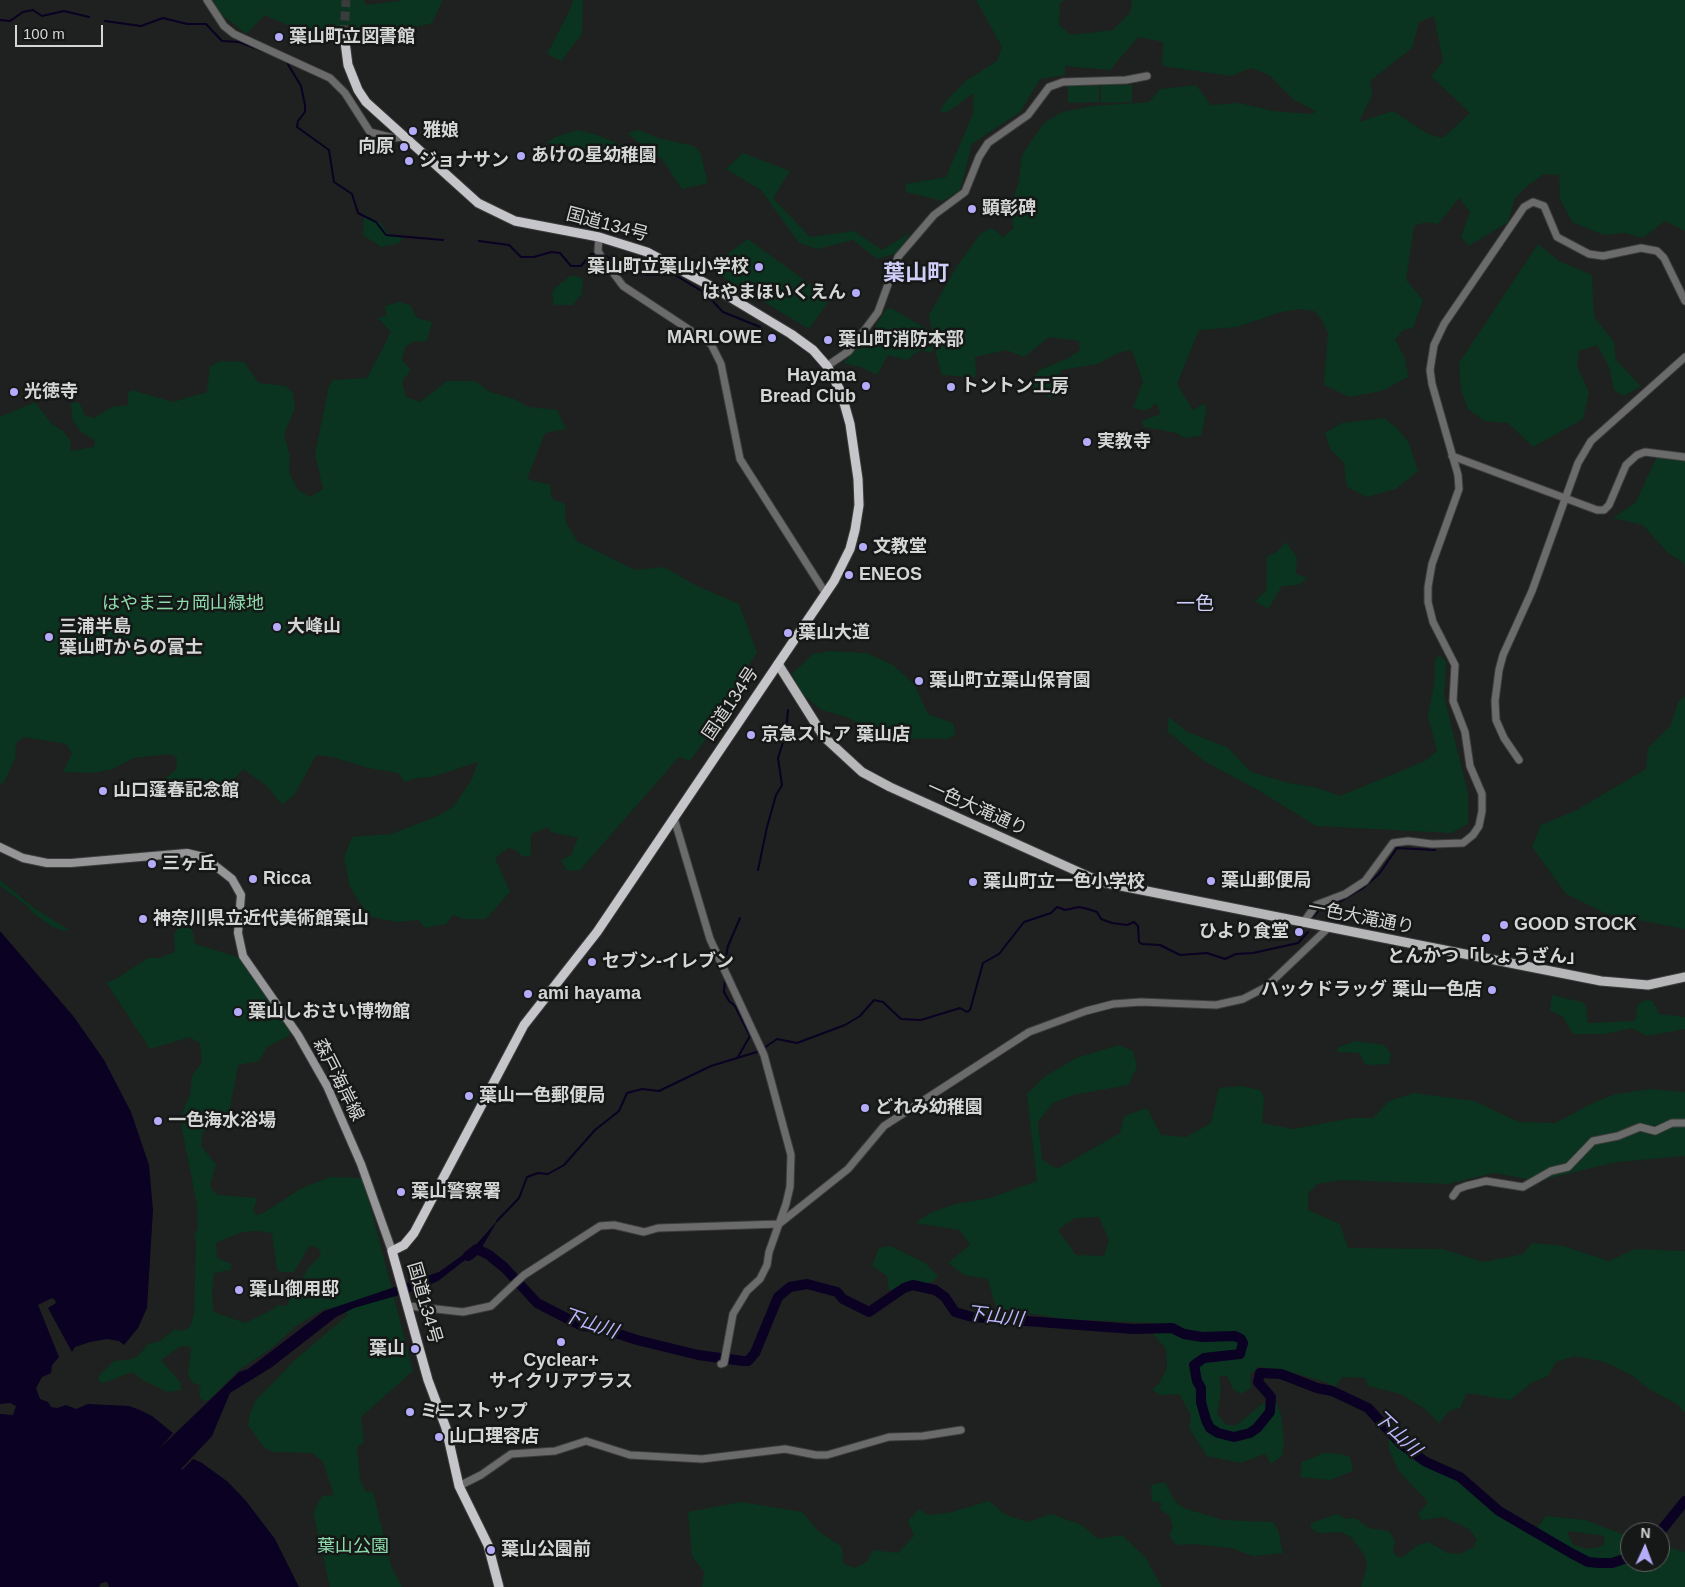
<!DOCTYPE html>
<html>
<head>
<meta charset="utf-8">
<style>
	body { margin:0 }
	#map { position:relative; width:1685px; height:1587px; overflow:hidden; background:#1e211f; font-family:Helvetica,sans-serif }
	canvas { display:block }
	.north { position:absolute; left:1620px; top:1522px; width:50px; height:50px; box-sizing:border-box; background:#151816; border:1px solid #616462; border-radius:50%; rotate:2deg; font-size:14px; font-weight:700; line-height:20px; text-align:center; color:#d4d6d5 }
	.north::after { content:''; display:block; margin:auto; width:18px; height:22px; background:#b4acf9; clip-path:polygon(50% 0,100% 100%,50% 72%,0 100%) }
	.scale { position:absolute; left:15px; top:25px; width:88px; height:22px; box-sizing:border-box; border:2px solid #d4d6d5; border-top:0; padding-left:6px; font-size:15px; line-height:18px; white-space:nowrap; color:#d4d6d5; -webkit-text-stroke:4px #151816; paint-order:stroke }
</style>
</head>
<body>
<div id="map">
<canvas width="1685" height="1587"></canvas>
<div class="north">N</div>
<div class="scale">100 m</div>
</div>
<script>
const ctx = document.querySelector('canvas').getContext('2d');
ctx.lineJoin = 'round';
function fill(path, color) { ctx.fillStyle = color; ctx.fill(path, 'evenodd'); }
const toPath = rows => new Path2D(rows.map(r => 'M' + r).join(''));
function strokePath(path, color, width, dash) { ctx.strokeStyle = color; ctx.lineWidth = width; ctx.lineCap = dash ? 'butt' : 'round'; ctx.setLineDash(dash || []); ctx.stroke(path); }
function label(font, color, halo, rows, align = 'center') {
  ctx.font = font + ' Helvetica,"Noto Sans JP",sans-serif'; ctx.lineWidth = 5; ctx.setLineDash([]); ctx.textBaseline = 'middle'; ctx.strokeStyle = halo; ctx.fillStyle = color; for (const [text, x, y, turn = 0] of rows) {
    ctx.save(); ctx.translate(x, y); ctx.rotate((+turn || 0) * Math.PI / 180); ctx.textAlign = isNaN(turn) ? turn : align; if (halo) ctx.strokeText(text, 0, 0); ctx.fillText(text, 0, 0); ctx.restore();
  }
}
const green = toPath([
	[213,0,364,0,366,5,404,0,443,0,432,23,371,39,350,33,333,39,311,36,265,15,246,34,220,13],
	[573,0,583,0,582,34,561,61,547,54,570,10],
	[976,0,1065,0,1060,3,1059,25,1071,35,1113,30,1130,13,1132,0,1685,0,1685,231,1665,221,1643,238,1625,233,1604,235,1572,222,1560,199,1559,175,1544,174,1526,187,1515,198,1508,222,1469,246,1461,237,1470,212,1459,198,1438,224,1426,222,1414,226,1406,280,1423,300,1413,328,1403,330,1395,340,1405,358,1408,377,1382,391,1349,397,1324,385,1328,332,1320,317,1314,311,1301,309,1281,312,1237,327,1199,330,1177,384,1193,410,1205,403,1206,413,1201,436,1184,438,1177,433,1144,427,1142,421,1160,414,1157,403,1146,411,1133,408,1143,382,1132,350,1118,353,1098,364,1061,370,1051,398,1029,384,1039,370,1067,359,1080,350,1079,341,1049,337,1024,357,1006,350,975,357,976,377,966,377,942,375,934,346,931,353,920,350,907,360,888,355,877,375,861,367,843,363,866,340,886,310,891,308,932,332,929,315,957,266,980,234,992,228,1003,237,1013,229,1011,206,1019,181,1022,155,1044,123,1062,112,1092,106,1149,102,1160,89,1196,85,1211,105,1239,103,1273,111,1312,114,1316,111,1294,100,1269,75,1251,68,1231,76,1162,66,1163,42,1138,37,1110,70,1065,66,1065,75,1040,79,1020,112,972,144,960,190,943,201,906,192,906,184,946,177,973,114,974,93,946,113,940,111,946,101,967,80,997,61,1002,47],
	[1434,16,1443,62,1431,76,1470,113,1443,138,1428,134,1393,111,1359,122,1372,95,1370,81,1412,48,1419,22],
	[1132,85,1132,102,1101,103,1101,85],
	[1068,86,1099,86,1099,102,1068,103],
	[578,130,597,135,626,147,629,157,601,150,546,143,555,137],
	[639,130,658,138,694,146,700,152,708,183,682,189,662,159,650,152,627,133],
	[743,153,790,171,773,198,810,237,854,231,882,250,911,232,897,253,877,259,853,240,817,249,799,243,761,190,726,169],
	[364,214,381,223,387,233,403,239,397,244,381,247,363,235],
	[748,239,830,299,809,329,708,268],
	[1538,244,1559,261,1592,275,1594,317,1614,342,1616,360,1641,386,1624,396,1614,390,1609,367,1597,345,1579,351,1577,367,1589,392,1583,419,1533,447,1508,423,1484,421,1468,409,1461,389,1459,363],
	[570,276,576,276,583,279,582,294,573,305,554,305,552,294,556,287],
	[399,302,410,305,417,318,432,322,427,341,413,342,405,347,402,360,411,370,402,381,406,397,420,402,447,381,475,381,490,392,514,399,529,407,557,410,566,429,545,433,527,479,550,485,552,499,565,504,566,523,578,542,635,570,664,567,695,585,739,604,757,652,748,667,734,700,690,761,679,757,580,870,567,871,561,860,571,855,578,838,551,832,548,827,531,834,531,855,523,857,515,850,508,848,495,858,510,892,486,919,463,919,453,915,446,924,425,928,418,920,397,922,372,917,366,912,350,887,344,858,352,837,391,834,438,816,454,806,472,779,478,762,432,777,416,778,405,782,398,773,368,768,332,757,316,755,295,794,282,805,268,787,243,769,230,784,208,780,186,787,178,792,161,782,176,770,177,758,169,754,133,758,113,769,94,773,63,772,72,753,66,744,24,737,16,743,15,759,3,784,0,783,0,417,35,402,52,424,63,431,70,440,71,451,94,447,95,441,80,431,72,418,71,403,79,402,85,415,94,418,112,407,128,405,128,393,132,390,173,402,207,392,210,366,221,361,244,362,259,383,286,386,293,393,295,408,284,434,290,456,289,472,297,489,310,497,323,489,315,454,329,386,333,380,367,378,391,332,378,318,387,315,385,306],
	[1384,418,1397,428,1409,443,1418,471,1396,489,1367,497,1347,487,1344,463,1330,449,1325,433,1342,423],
	[1657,456,1685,461,1685,568,1684,563,1667,552,1643,525,1613,518,1636,502],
	[1286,542,1297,558,1296,574,1307,578,1298,585,1282,586,1268,609,1255,601,1266,591,1267,556,1277,552],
	[829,651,867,653,893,665,914,684,928,714,953,723,956,735,947,739,889,738,846,717,821,710,801,693,792,674,813,654],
	[1440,655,1446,662,1444,696,1468,794,1468,824,1451,833,1316,826,1258,790,1204,761,1167,731,1169,717,1187,732,1227,747,1251,772,1289,783,1318,788,1340,796,1425,761,1437,751,1428,717,1434,684,1435,660],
	[1685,696,1685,929,1607,914,1566,894,1532,847,1541,825,1575,811,1646,769,1648,748,1671,725,1678,702],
	[0,880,34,908,69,930,63,931,51,926,33,913,26,905,0,886],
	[187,927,192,929,195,944,238,957,291,1032,289,1033,290,1035,267,1047,259,1061,238,1065,230,1108,233,1118,224,1127,211,1127,203,1132,201,1146,216,1164,210,1186,217,1195,257,1198,253,1211,257,1215,265,1212,300,1189,330,1177,363,1178,413,1371,361,1417,364,1442,357,1447,360,1480,366,1492,373,1491,391,1566,402,1587,330,1587,313,1512,322,1496,334,1495,323,1462,312,1453,273,1452,264,1448,248,1425,250,1413,256,1400,297,1358,349,1314,326,1308,297,1325,273,1347,239,1370,209,1400,204,1401,200,1398,199,1388,202,1386,193,1383,188,1376,191,1348,187,1346,179,1347,161,1360,181,1383,181,1390,168,1392,144,1381,132,1372,103,1383,99,1381,98,1377,114,1361,132,1359,140,1354,148,1344,160,1341,175,1329,182,1331,190,1327,194,1314,196,1241,194,1236,198,1228,197,1205,182,1129,183,1111,190,1095,192,1076,202,1062,200,1044,190,1037,150,1049,106,982,114,980,148,958,159,958,175,952,174,935,177,929],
	[257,1231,272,1233,277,1269,280,1272,294,1272,310,1245,319,1249,321,1255,309,1267,286,1306,278,1305,272,1310,245,1323,214,1312,212,1295,214,1273,230,1270,232,1264,217,1258,216,1243,242,1232],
	[1552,995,1585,1003,1588,1023,1635,1021,1638,1004,1646,1000,1653,1001,1659,1014,1685,1017,1685,1029,1647,1036,1632,1028,1605,1034,1573,1034,1563,1017,1550,1010],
	[1356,1041,1384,1045,1391,1054,1389,1064,1366,1065,1359,1053,1336,1052,1339,1047],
	[1119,1045,1133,1051,1137,1067,1128,1085,1073,1095,1053,1103,1038,1122,1042,1159,1051,1166,1059,1168,1120,1133,1124,1116,1147,1108,1161,1135,1186,1137,1211,1123,1219,1088,1241,1086,1260,1090,1264,1097,1262,1123,1293,1129,1352,1118,1373,1118,1389,1101,1414,1093,1474,1101,1519,1122,1555,1123,1595,1102,1616,1094,1650,1089,1685,1092,1685,1156,1617,1162,1537,1181,1494,1173,1448,1184,1340,1180,1317,1184,1308,1194,1308,1210,1340,1224,1348,1248,1442,1249,1484,1262,1523,1254,1532,1243,1563,1246,1609,1261,1635,1249,1685,1251,1685,1413,1677,1404,1647,1388,1633,1376,1605,1362,1575,1356,1556,1362,1548,1376,1533,1382,1510,1400,1467,1393,1460,1408,1449,1411,1439,1423,1425,1409,1401,1394,1368,1386,1365,1378,1342,1377,1335,1387,1326,1382,1279,1369,1259,1367,1250,1374,1251,1388,1241,1394,1233,1389,1227,1376,1219,1376,1221,1391,1217,1413,1226,1425,1237,1425,1262,1404,1275,1399,1281,1415,1284,1442,1282,1456,1271,1464,1265,1454,1240,1463,1207,1456,1189,1428,1191,1415,1179,1394,1161,1395,1152,1390,1160,1382,1167,1368,1166,1349,1154,1335,1154,1323,1064,1319,996,1308,988,1279,964,1275,948,1263,970,1245,960,1230,915,1223,930,1213,955,1204,990,1198,1037,1181,1027,1094,1044,1077,1076,1058],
	[1099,1217,1109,1240,1104,1256,1076,1255,1058,1230,1075,1218],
	[890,1246,925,1263,938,1276,934,1281,903,1291,889,1290,887,1276,872,1266,879,1248],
	[1389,1438,1428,1465,1465,1485,1497,1513,1533,1533,1546,1516,1585,1520,1630,1537,1630,1562,1660,1562,1660,1545,1685,1552,1685,1587,1361,1587,1367,1566,1365,1556,1350,1536,1340,1532,1318,1533,1311,1528,1311,1523,1337,1514,1346,1519,1355,1518,1369,1528,1389,1531,1395,1541,1393,1552,1397,1557,1404,1556,1418,1545,1429,1542,1447,1553,1460,1554,1474,1547,1477,1540,1469,1529,1443,1517,1422,1520,1418,1514,1428,1502,1398,1470,1389,1449],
	[1569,1531,1605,1536,1603,1546,1588,1549,1573,1545,1568,1534],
	[1324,1453,1341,1454,1350,1457,1353,1471,1330,1480,1300,1477,1302,1462],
	[1165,1482,1174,1500,1183,1508,1223,1520,1273,1522,1278,1530,1283,1553,1253,1556,1231,1548,1192,1544,1176,1545,1169,1535,1173,1529,1170,1516,1160,1509,1162,1503,1152,1501,1151,1485],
	[989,1501,1006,1515,1028,1522,1051,1514,1082,1525,1098,1539,1122,1535,1145,1557,1162,1587,702,1587,704,1572,692,1556,688,1512,741,1502,802,1512,818,1531,842,1547,843,1563,854,1568,867,1562,873,1550,898,1553,914,1536,908,1521,919,1509,928,1515,948,1513]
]);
const water = toPath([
	[0,931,74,1017,104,1060,131,1112,149,1165,153,1210,147,1308,138,1328,124,1345,119,1341,107,1339,90,1342,75,1347,72,1352,48,1308,56,1303,55,1300,52,1298,38,1305,59,1357,52,1365,51,1373,42,1377,36,1388,40,1399,48,1402,51,1407,57,1408,66,1405,76,1409,88,1404,129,1406,140,1410,152,1416,173,1433,159,1449,239,1372,248,1369,324,1311,439,1272,474,1247,498,1220,482,1247,438,1281,420,1289,354,1308,336,1317,272,1367,230,1393,212,1436,181,1469,182,1470,193,1459,202,1463,228,1482,246,1501,275,1539,299,1587,109,1587,107,1582,101,1583,99,1587,0,1587,0,1414,13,1415,16,1406,10,1403,0,1404]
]);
const stream = toPath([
	[0,20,10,21,23,12,33,10,42,16,64,11,89,17],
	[105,21,141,26,163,18,187,24,206,24,222,41,239,42,268,53],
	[286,61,301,86,305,105,305,112,298,121,297,127,329,150,334,182,352,194,358,213,376,222,386,235,443,240],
	[479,241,509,245,521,257,534,257,551,252,560,253,571,266,581,266,591,254,596,254],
	[604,255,621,265,630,263,636,265,646,275,675,275,705,293,723,312,760,327],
	[758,870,767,827,776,795,782,785,778,758,786,733,788,710],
	[1311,919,1319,910,1343,900,1363,888,1379,874,1397,848,1435,850],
	[725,961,728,946,740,918],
	[725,981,724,992,729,1001,735,1006,750,1036,738,1057],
	[764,1048,777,1039,797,1043,845,1025,860,1016,874,1000,883,1002,901,1019,921,1020,960,1008,967,1012,970,1010,983,963,999,954,1024,922,1051,913,1057,907,1065,910,1079,907,1088,909,1097,912,1101,919,1112,923,1127,925,1134,922,1138,926,1139,942,1142,944,1160,945,1180,955,1207,953,1225,959,1236,954,1253,953,1298,943,1308,932],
	[497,1221,519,1198,527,1177,538,1173,548,1174,564,1165,595,1130,619,1111,627,1093,642,1089,659,1091,711,1066,760,1051]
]);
const river = toPath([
	[468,1256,477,1249,489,1255,505,1268,537,1303,582,1326,597,1327,637,1340,698,1355,743,1361,748,1361,755,1353,778,1297,790,1287,807,1284,837,1292,843,1299,869,1312,904,1288,913,1285,935,1290,945,1297,955,1312,972,1317,1133,1329,1172,1328,1184,1334,1202,1337,1235,1336,1241,1339,1243,1343,1240,1354,1204,1358,1194,1365,1197,1381,1201,1388,1201,1402,1206,1420,1210,1428,1218,1433,1234,1437,1250,1433,1257,1428,1270,1412,1271,1397,1258,1382,1260,1373,1281,1374,1317,1388,1332,1391,1368,1408,1401,1444,1426,1462,1460,1477,1499,1511,1571,1553,1588,1562,1599,1563,1612,1563,1630,1557],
	[1660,1532,1685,1501]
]);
const trunkTunnel = toPath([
	[344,34,346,0]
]);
const tertiary = toPath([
	[207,0,224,26,234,34,330,78,345,93,370,132,394,138,402,137],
	[599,237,598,251,602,258,623,286,711,344,721,364,740,459,826,594],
	[827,366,849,351,878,312,898,257,934,215,965,192,979,157,988,143,1028,115,1049,87,1063,82,1126,80,1147,76],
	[1452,456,1597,510,1604,510,1609,505,1626,465,1637,455,1645,452,1685,457],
	[1519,760,1504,738,1496,720,1495,701,1499,670,1503,655,1532,591,1578,463,1591,441,1685,357],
	[674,818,710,939,764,1055,791,1155,790,1187,786,1204,769,1252,767,1265,760,1279,747,1291,733,1314,724,1363,721,1364],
	[1303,923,1316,905,1345,894,1365,881,1393,843,1408,841,1432,844,1463,843,1473,835,1479,826,1482,811,1482,794,1470,766,1465,732,1453,701,1455,665,1433,622,1428,602,1428,587,1432,564,1459,489,1458,475,1432,384,1430,370,1434,345,1444,324,1524,207,1533,202,1544,206,1557,237,1589,254,1603,256,1641,248,1657,251,1664,258,1685,301],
	[1453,1196,1458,1189,1466,1186,1486,1181,1523,1187,1551,1171,1568,1167,1593,1141,1618,1136,1640,1127,1655,1131,1672,1123,1685,1123],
	[409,1306,463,1312,491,1306,524,1275,600,1226,614,1225,644,1232,658,1228,779,1224,848,1169,884,1126,1029,1032,1086,1011,1113,1004,1141,1002,1216,1005,1243,999,1266,987,1328,928],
	[459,1486,481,1475,511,1454,555,1451,586,1441,630,1455,702,1459,785,1449,816,1455,827,1455,889,1437,923,1436,961,1430]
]);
const secondary = toPath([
	[0,847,23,858,47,863,71,863,187,853,204,857,232,879,241,895,238,933,243,956,298,1035,327,1086,361,1164,392,1251]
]);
const primary = toPath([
	[778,664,824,737,862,772,890,787,1101,882,1601,981,1648,985,1685,977]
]);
const trunk = toPath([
	[344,34,348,65,358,90,366,102,478,203,515,221,599,237,647,252,718,290,791,334,813,350,827,366,841,392,850,424,858,479,859,505,855,530,850,549,834,581,597,932,524,1025,414,1233,404,1245,392,1251,428,1380,446,1428,459,1486,488,1545,499,1587]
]);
const markers = [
	[279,37,5,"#b4acf9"],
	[413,131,5,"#b4acf9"],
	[404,147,5,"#b4acf9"],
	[521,156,5,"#b4acf9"],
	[409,161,5,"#b4acf9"],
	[972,209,5,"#b4acf9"],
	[759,267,5,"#b4acf9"],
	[856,293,5,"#b4acf9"],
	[772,338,5,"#b4acf9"],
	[828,340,5,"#b4acf9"],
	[866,386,5,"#b4acf9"],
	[951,387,5,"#b4acf9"],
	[14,392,5,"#b4acf9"],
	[1087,442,5,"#b4acf9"],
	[863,547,5,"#b4acf9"],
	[849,575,5,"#b4acf9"],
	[277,627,5,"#b4acf9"],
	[788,633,5,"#b4acf9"],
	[49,637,5,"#b4acf9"],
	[919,681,5,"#b4acf9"],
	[751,735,5,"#b4acf9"],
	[103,791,5,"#b4acf9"],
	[152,864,5,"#b4acf9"],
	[253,879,5,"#b4acf9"],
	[1211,881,5,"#b4acf9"],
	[973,882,5,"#b4acf9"],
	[143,919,5,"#b4acf9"],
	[1504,925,5,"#b4acf9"],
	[1299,932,5,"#b4acf9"],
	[1486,938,5,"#b4acf9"],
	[592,962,5,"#b4acf9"],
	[1492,990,5,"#b4acf9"],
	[528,994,5,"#b4acf9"],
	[238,1012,5,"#b4acf9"],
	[469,1096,5,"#b4acf9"],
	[865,1108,5,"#b4acf9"],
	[158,1121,5,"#b4acf9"],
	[401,1192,5,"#b4acf9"],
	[239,1290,5,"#b4acf9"],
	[561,1342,5,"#b4acf9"],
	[415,1349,5,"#b4acf9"],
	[410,1412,5,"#b4acf9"],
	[439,1437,5,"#b4acf9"],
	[491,1550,5,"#b4acf9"]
];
const poiNames = [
	["葉山町立図書館",289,37],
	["雅娘",423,131],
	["向原",394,147,"right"],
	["あけの星幼稚園",531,156],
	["ジョナサン",419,161],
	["顕彰碑",982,209],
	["葉山町立葉山小学校",749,267,"right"],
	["はやまほいくえん",846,293,"right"],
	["MARLOWE",762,338,"right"],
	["葉山町消防本部",838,340],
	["Hayama",856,376,"right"],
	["Bread Club",856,397,"right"],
	["トントン工房",961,387],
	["光徳寺",24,392],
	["実教寺",1097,442],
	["文教堂",873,547],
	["ENEOS",859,575],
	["三浦半島",59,627],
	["葉山町からの富士",59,648],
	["大峰山",287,627],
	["葉山大道",798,633],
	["葉山町立葉山保育園",929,681],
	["京急ストア 葉山店",761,735],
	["山口蓬春記念館",113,791],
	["三ヶ丘",162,864],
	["Ricca",263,879],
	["葉山郵便局",1221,881],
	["葉山町立一色小学校",983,882],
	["神奈川県立近代美術館葉山",153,919],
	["GOOD STOCK",1514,925],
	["ひより食堂",1289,932,"right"],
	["とんかつ「しょうざん」",1486,957,"center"],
	["セブン-イレブン",602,962],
	["ハックドラッグ 葉山一色店",1482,990,"right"],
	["ami hayama",538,994],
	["葉山しおさい博物館",248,1012],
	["葉山一色郵便局",479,1096],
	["どれみ幼稚園",875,1108],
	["一色海水浴場",168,1121],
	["葉山警察署",411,1192],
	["葉山御用邸",249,1290],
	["葉山",405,1349,"right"],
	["Cyclear+",561,1361,"center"],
	["サイクリアプラス",561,1382,"center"],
	["ミニストップ",420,1412],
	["山口理容店",449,1437],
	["葉山公園前",501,1550]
];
const streetNames = [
	["国道134号",607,225,15],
	["国道134号",731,704,-56],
	["一色大滝通り",977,809,24],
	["一色大滝通り",1361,918,11],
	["森戸海岸線",338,1080,63],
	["国道134号",424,1303,74]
];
const parkNames = [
	["はやま三ヵ岡山緑地",183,604],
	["葉山公園",353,1547]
];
const neighbourhoodNames = [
	["一色",1195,605]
];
const waterNames = [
	["下山川",995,1317,7],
	["下山川",590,1324,19],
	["下山川",1397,1434,43]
];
const districtNames = [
	["葉山町",916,274]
];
fill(green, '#0a341f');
fill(water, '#0a0123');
strokePath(stream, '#0a0123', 2);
strokePath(river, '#0a0123', 10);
strokePath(trunkTunnel, '#393c3a', 9, [9, 4.5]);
strokePath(tertiary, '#3b3e3c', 9);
strokePath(secondary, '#3b3e3c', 10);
strokePath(primary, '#3b3e3c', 11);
strokePath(trunk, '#3b3e3c', 11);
strokePath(tertiary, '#6b6b6c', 7);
strokePath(secondary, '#969598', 8);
strokePath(primary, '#b7b7ba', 9);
strokePath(trunk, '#c6c6ca', 9);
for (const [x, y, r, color] of markers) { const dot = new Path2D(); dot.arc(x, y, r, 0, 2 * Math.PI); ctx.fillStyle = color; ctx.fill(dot); strokePath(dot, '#151816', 2); }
label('bold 18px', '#d4d6d5', '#151816', poiNames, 'left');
label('18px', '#d4d6d5', '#151816', streetNames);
label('18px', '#8ddbac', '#151816', parkNames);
label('19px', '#d1cefa', '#151816', neighbourhoodNames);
label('italic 19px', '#bdb6ff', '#151816', waterNames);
label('bold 22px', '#d1cefa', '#151816', districtNames);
</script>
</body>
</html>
